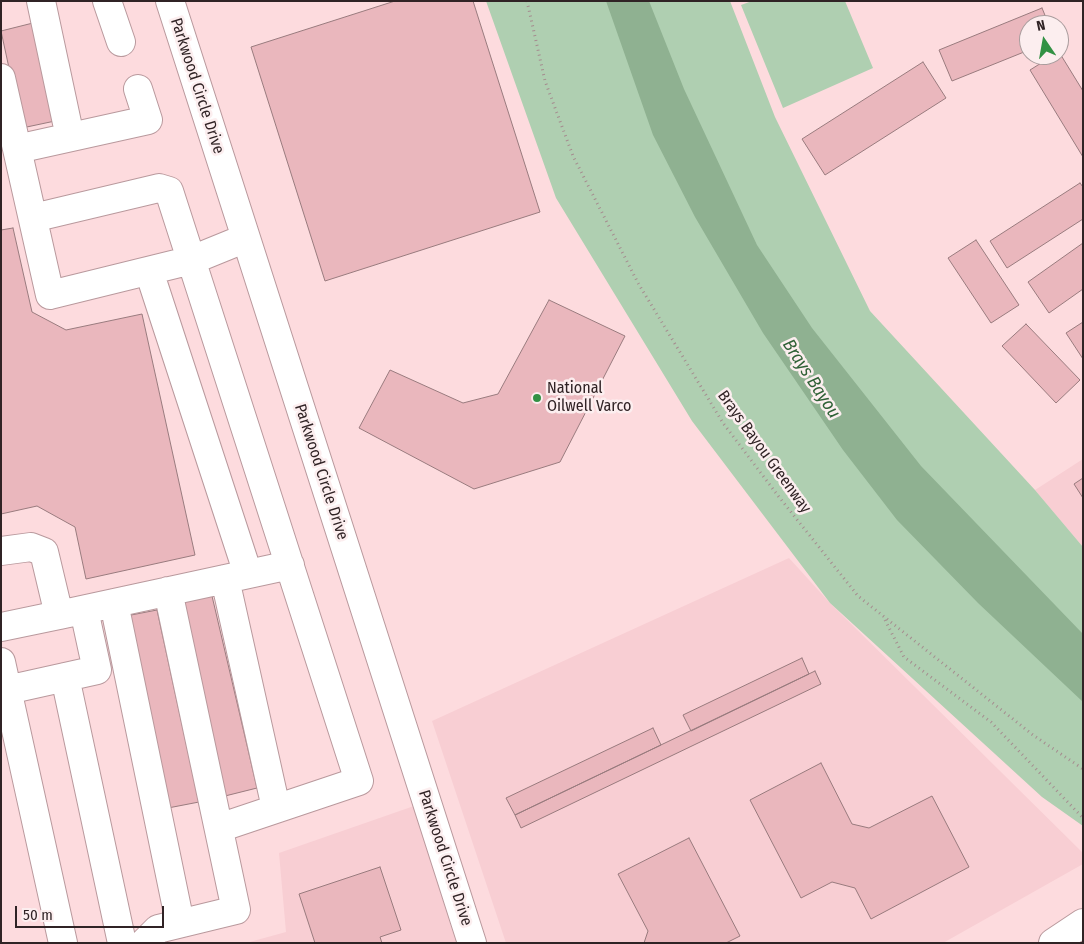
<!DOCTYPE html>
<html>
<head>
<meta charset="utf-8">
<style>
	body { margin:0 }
	#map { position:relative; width:1084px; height:944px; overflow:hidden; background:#fddbde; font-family:"Fira Sans Condensed",sans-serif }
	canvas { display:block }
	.frame { position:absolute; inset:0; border:2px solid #302325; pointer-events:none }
	.north { position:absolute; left:1019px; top:15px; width:50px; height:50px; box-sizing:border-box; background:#fceeef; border:1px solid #aa9d9e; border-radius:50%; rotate:348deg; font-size:14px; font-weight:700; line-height:20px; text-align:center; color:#302325 }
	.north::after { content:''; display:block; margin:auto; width:18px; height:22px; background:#329144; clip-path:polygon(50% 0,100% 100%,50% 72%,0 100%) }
	.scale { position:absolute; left:15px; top:906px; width:149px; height:22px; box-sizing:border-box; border:2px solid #302325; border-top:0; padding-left:6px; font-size:15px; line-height:18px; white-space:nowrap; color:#302325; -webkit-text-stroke:4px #fceeef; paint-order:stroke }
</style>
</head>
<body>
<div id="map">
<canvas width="1084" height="944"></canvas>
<div class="frame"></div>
<div class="north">N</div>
<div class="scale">50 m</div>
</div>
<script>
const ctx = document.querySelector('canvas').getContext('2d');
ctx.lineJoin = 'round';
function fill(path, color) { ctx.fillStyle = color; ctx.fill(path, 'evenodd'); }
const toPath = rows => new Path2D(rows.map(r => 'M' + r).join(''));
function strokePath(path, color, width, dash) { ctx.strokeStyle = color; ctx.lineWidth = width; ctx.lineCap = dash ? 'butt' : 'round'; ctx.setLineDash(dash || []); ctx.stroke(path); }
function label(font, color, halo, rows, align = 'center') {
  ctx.font = font + ' "Fira Sans Condensed",sans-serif'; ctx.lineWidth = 5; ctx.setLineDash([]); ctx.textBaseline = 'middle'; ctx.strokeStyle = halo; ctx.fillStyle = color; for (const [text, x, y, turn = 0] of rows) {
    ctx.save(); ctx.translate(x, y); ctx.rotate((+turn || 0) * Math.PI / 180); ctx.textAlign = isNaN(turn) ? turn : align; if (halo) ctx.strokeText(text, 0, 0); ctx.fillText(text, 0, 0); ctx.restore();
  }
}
const built = toPath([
	[1083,459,1083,547,1035,490],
	[789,558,830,603,1083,853,1083,864,943,943,506,943,432,721],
	[414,806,456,943,246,943,286,932,279,853]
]);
const green = toPath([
	[486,1,730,1,775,117,870,311,1035,490,1083,547,1083,826,1042,797,830,603,692,421,556,198],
	[752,1,845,1,873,68,783,108,741,5]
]);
const water = toPath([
	[606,1,649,1,684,89,757,245,812,328,921,466,1083,634,1083,702,978,603,897,520,843,450,763,333,695,217,653,135]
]);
const building = toPath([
	[395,1,473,1,540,212,325,281,251,47,395,1],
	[1042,8,1049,25,1029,25,1029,50,952,81,939,50,1042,8],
	[33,23,55,121,22,128,1,31,33,23],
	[1059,52,1083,91,1083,157,1030,70,1054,55,1059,55,1059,52],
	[923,62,946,98,825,175,802,139,923,62],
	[1080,183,1083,187,1083,219,1007,268,990,241,1080,183],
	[13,228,32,312,66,330,142,314,195,555,86,579,75,527,37,506,1,514,1,230,13,228],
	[976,240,1019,305,991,323,948,258,976,240],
	[1083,243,1083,289,1049,313,1028,282,1083,243],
	[549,300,625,336,560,462,474,489,359,428,390,370,463,403,498,394,549,300],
	[1083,322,1083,359,1066,333,1083,322],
	[1026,324,1080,380,1056,403,1002,346,1026,324],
	[1083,478,1083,498,1074,484,1083,478],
	[212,596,257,788,225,796,180,603,212,596],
	[157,610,199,802,168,808,126,616,157,610],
	[802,658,809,674,691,731,683,715,802,658],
	[815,671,821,684,521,828,515,815,815,671],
	[653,728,661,745,515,815,506,798,653,728],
	[821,763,852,824,869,828,932,796,969,867,871,919,855,888,832,882,801,898,750,800,821,763],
	[689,838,740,936,726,943,644,943,648,931,618,874,689,838],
	[380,867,401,930,380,937,382,943,315,943,299,894,380,867]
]);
const path = toPath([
	[527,1,545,81,573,156,638,283,723,423,779,497,858,596,1033,735,1083,769],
	[885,620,904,657,991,722,1083,818]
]);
const minor = toPath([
	[41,1,70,137],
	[107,1,121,42],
	[170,1,472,943],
	[1,78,50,295,192,260,246,238],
	[17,149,148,120,138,89],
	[33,218,159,188,169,191,359,781,219,828],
	[149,271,248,574],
	[1,551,31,547,44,552,59,615,1,627],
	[225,579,276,808],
	[114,603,180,923],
	[59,615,290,565],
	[1,662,63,943],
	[65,677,122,943],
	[7,690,97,670,84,610],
	[144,943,158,929,236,910,168,591]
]);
const major = toPath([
	[1053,943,1083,923]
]);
const markers = [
	[537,398,5,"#329144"]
];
const streetNames = [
	["Parkwood Circle Drive",197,86,72],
	["Brays Bayou Greenway",764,452,54],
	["Parkwood Circle Drive",321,472,72],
	["Parkwood Circle Drive",445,858,72]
];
const poiNames = [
	["National",547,389],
	["Oilwell Varco",547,407]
];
const waterNames = [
	["Brays Bayou",811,379,57]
];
fill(built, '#f8ced3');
fill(green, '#afcfb1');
fill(water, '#8fb191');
fill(building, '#eab7bd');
strokePath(building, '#997b7e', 1);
strokePath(minor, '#b9999d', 30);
strokePath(major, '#b9999d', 30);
strokePath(path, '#a58c8f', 3, [1, 4]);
strokePath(minor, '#fff', 28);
strokePath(major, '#fff', 28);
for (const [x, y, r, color] of markers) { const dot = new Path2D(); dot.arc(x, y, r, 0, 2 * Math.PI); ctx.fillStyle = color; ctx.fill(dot); strokePath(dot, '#fceeef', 2); }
label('16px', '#302325', '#fceeef', streetNames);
label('16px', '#302325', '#fceeef', poiNames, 'left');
label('italic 18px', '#2f6136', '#fceeef', waterNames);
</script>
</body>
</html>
